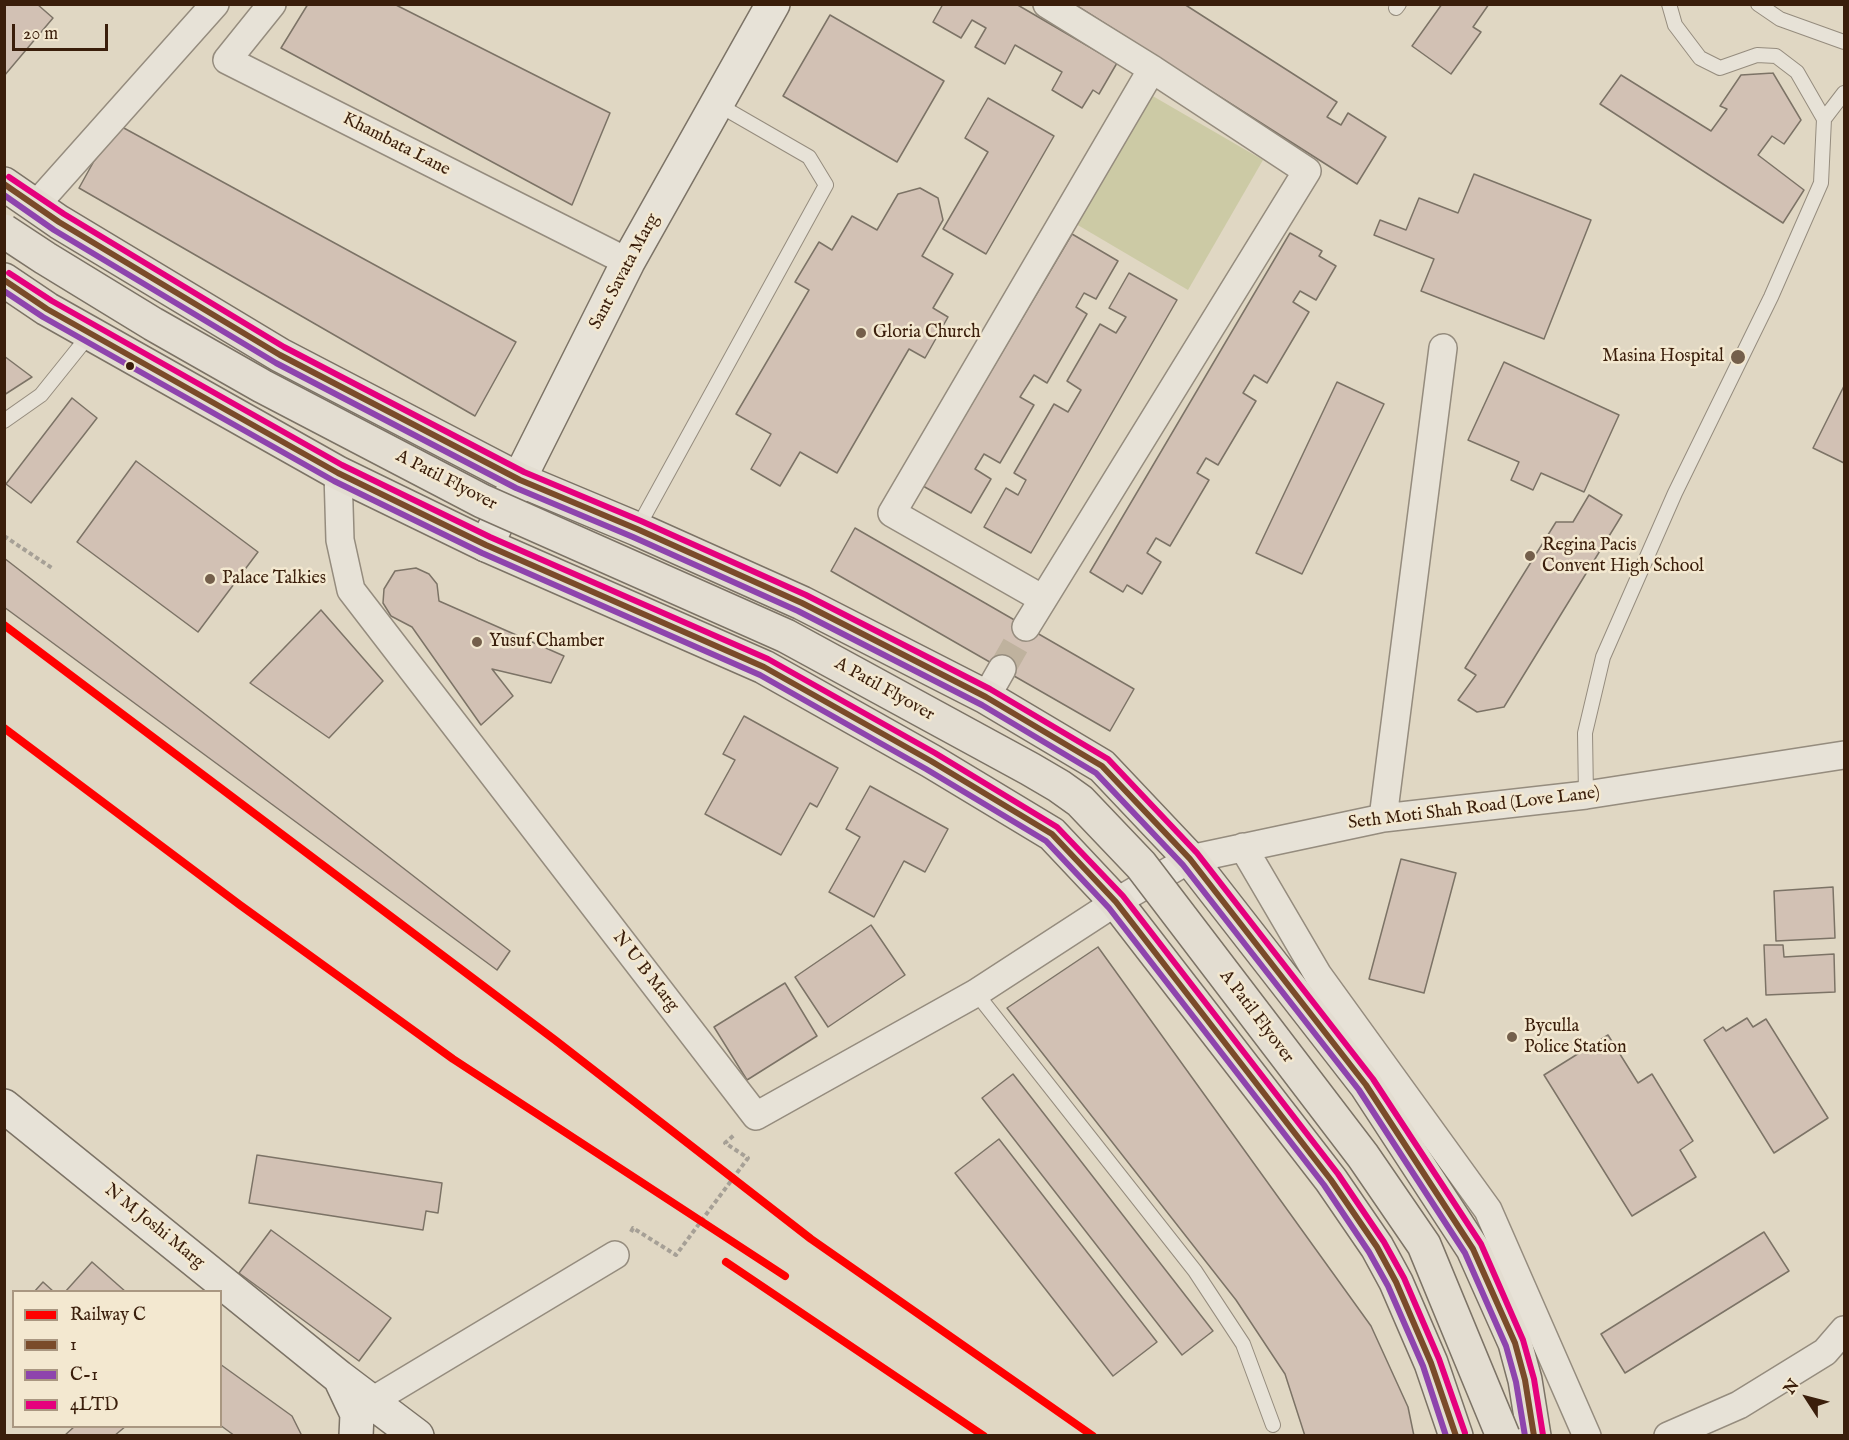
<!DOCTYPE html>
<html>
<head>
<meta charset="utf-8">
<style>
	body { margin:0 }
	#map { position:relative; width:1849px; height:1440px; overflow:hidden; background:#e0d7c3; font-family:"IM FELL English",serif }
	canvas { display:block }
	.frame { position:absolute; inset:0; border:6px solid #3a1e0b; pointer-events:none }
	.legend { position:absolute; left:12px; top:1290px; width:210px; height:138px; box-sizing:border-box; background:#f3e8d0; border:2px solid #a99781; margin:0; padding:8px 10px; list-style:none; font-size:18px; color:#3a1e0b }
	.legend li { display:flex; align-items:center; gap:12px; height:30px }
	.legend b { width:30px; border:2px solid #a99781 }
	.north { position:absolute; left:1777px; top:1368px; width:60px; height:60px; -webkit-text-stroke:4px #f3e8d0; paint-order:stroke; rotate:306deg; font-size:16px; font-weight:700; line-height:24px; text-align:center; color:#3a1e0b }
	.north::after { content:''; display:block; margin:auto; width:21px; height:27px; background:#3a1e0b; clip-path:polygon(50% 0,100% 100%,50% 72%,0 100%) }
	.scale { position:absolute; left:12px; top:24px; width:96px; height:27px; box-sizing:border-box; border:3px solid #3a1e0b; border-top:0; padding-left:8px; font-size:18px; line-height:21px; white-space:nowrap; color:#3a1e0b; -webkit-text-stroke:4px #f3e8d0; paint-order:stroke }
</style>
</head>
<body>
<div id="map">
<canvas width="1849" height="1440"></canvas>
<div class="frame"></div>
<ul class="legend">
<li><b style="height:8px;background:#f00"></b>Railway C</li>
<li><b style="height:8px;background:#7a4b2a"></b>1</li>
<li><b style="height:8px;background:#8e44ad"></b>C-1</li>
<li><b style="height:8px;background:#e5007d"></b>4LTD</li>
</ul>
<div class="north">N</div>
<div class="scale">20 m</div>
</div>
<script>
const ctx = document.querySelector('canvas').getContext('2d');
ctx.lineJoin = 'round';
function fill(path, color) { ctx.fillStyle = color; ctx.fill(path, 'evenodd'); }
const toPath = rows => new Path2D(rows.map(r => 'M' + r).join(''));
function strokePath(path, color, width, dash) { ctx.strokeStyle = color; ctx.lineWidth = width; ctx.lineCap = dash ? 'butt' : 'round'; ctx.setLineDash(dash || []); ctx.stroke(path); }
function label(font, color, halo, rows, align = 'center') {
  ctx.font = font + ' "IM FELL English",serif'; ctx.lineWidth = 5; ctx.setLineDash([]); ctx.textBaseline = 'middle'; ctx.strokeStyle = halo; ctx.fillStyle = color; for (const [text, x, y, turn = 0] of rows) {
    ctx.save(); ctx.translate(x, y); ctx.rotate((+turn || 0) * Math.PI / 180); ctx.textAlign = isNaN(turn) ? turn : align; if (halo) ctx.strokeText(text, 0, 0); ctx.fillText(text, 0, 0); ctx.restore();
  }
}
const green = toPath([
	[1151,95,1263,160,1188,290,1076,224]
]);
const building = toPath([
	[4,4,37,4,53,18,4,76,4,4],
	[308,4,394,4,610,113,572,205,281,48,308,4],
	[943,4,1016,4,1117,63,1099,94,1093,90,1082,108,1052,90,1062,72,1015,45,1005,64,975,47,986,28,972,20,961,38,933,22,943,4],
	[1074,4,1184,4,1337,102,1327,117,1341,125,1348,113,1386,137,1357,184,1074,4],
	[1442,4,1489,4,1473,27,1481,32,1451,74,1412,46,1442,4],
	[830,15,944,81,897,162,783,96,830,15],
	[1773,73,1801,120,1784,144,1772,136,1758,155,1804,190,1783,223,1600,104,1621,75,1711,131,1727,109,1720,106,1741,75,1773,73],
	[988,98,1054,136,986,254,943,229,988,152,965,138,988,98],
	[122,127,516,342,475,416,79,188,94,161,122,127],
	[1474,174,1591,220,1544,339,1421,291,1434,259,1374,235,1380,220,1406,230,1419,198,1458,213,1474,174],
	[920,188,938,198,943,220,922,256,953,274,933,308,948,317,925,358,909,349,837,473,800,452,780,486,751,469,771,434,736,414,809,290,795,282,819,242,832,250,852,216,877,230,898,194,920,188],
	[1290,233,1322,251,1319,256,1336,266,1316,300,1300,291,1293,302,1309,312,1267,383,1254,375,1243,393,1256,401,1218,465,1206,458,1197,473,1209,480,1170,546,1156,538,1147,553,1161,562,1142,594,1127,585,1123,592,1090,572,1290,233],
	[1072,234,1118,261,1096,299,1084,293,1076,307,1087,314,1047,383,1034,375,1020,397,1034,405,1000,463,984,454,975,469,991,479,971,513,923,486,1072,234],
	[1129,273,1177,300,1031,553,984,527,1006,488,1018,495,1026,480,1014,473,1054,404,1068,412,1081,390,1067,381,1100,324,1116,333,1126,317,1109,308,1129,273],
	[4,356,32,377,4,395,4,356],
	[1504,362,1619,415,1584,492,1541,473,1533,490,1511,480,1519,462,1468,440,1504,362],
	[1337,382,1384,404,1302,574,1256,553,1337,382],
	[1844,386,1844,463,1813,448,1844,386],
	[72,398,97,418,31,503,6,484,72,398],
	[136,461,258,552,198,632,77,542,136,461],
	[1589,495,1622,515,1504,707,1477,712,1458,700,1476,675,1465,668,1556,522,1573,522,1589,495],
	[855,528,1134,689,1110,731,831,571,855,528],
	[4,558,510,951,497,970,4,607,4,558],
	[416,568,429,574,437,584,439,601,564,656,551,683,492,669,513,696,481,725,412,627,391,616,383,603,384,589,395,571,416,568],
	[321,610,383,681,329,738,250,683,321,610],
	[744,716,838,768,817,807,810,803,781,855,705,814,735,760,723,754,744,716],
	[870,786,948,829,925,872,904,861,874,917,829,892,860,837,846,829,870,786],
	[1401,859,1456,873,1424,993,1369,979,1401,859],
	[1833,887,1835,938,1776,941,1774,891,1833,887],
	[871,925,905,975,828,1027,795,977,871,925],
	[1764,945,1783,945,1784,957,1834,954,1835,992,1766,995,1764,945],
	[1098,947,1371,1326,1408,1407,1414,1436,1305,1436,1285,1374,1236,1300,1007,1008,1098,947],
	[785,983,817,1036,747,1080,714,1027,785,983],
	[1747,1018,1753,1027,1766,1019,1828,1118,1774,1153,1704,1040,1723,1027,1726,1031,1747,1018],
	[1608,1035,1638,1083,1652,1074,1693,1141,1680,1150,1696,1177,1632,1216,1544,1075,1608,1035],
	[1013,1074,1213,1331,1182,1355,982,1098,1013,1074],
	[999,1139,1157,1342,1113,1376,955,1173,999,1139],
	[257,1155,442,1183,438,1213,426,1211,423,1230,249,1203,257,1155],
	[271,1230,391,1318,359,1361,239,1273,271,1230],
	[1764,1232,1789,1271,1625,1373,1601,1334,1764,1232],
	[92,1262,126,1292,65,1292,92,1262],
	[43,1282,54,1292,34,1292,43,1282],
	[220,1364,292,1416,302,1436,235,1436,220,1425,220,1364],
	[75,1426,126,1426,114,1436,64,1436,75,1426]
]);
const streetTunnel = toPath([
	[1002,669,1026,627]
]);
const path = toPath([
	[4,536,52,568],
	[631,1232,633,1228,676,1255,748,1158,725,1143,734,1135]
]);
const lane = toPath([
	[1669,4,1675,25,1700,58,1720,68,1757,55,1776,56,1797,72,1824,119,1844,93],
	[1758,4,1780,19,1844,42],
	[1396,8,1399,4],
	[4,421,41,395,90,334],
	[637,529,826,185,809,157,717,104],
	[1586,795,1585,733,1603,657,1675,493,1771,297,1821,183,1824,119],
	[976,993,1195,1271,1243,1344,1273,1425]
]);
const street = toPath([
	[272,4,227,60,628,262],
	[35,206,215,4],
	[338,473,340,540,351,590,756,1116,976,993,1116,902,1190,859,1383,818,1586,795,1844,755],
	[1043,599,892,513,1152,69],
	[1026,627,1307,171,1152,69,1047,4],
	[986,697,1002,669],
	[1383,818,1443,348],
	[1243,847,1318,975,1488,1210,1587,1436],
	[372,1401,615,1255],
	[1668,1436,1739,1405,1825,1352,1844,1330]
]);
const secondary = toPath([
	[486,545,628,262,773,4],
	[4,1106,339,1377,417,1436],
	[340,1378,357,1414,356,1436]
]);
const highway = toPath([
	[4,184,59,222,280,355,520,480,637,529,802,603,986,697,1102,766,1190,859,1366,1085,1473,1249,1515,1343,1525,1380,1534,1436],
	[4,280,47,309,338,473,486,545,764,667,931,761,1052,834,1116,902,1331,1180,1377,1247,1396,1282,1431,1363,1456,1436]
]);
const highwayBridge = toPath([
	[4,231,45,258,153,324,262,386,482,501,786,636,1030,769,1059,786,1080,801,1141,865,1363,1156,1424,1245,1503,1436]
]);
const bus1 = toPath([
	[4,184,59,222,280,355,520,480,637,529,802,603,986,697,1102,766,1190,859,1366,1085,1473,1249,1515,1343,1525,1380,1534,1436],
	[4,280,47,309,338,473,486,545,764,667,931,761,1052,834,1116,902,1331,1180,1377,1247,1396,1282,1431,1363,1456,1436]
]);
const bus2 = toPath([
	[4,195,54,230,276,363,516,488,633,537,798,611,982,705,1096,773,1183,865,1359,1090,1465,1253,1506,1346,1516,1382,1525,1436],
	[4,291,43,317,334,481,482,553,760,675,926,769,1046,841,1109,908,1324,1185,1369,1252,1388,1286,1423,1366,1446,1436]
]);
const bus3 = toPath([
	[9,177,64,214,284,347,524,472,641,521,806,595,990,689,1108,759,1197,853,1373,1079,1481,1244,1523,1340,1534,1379,1543,1435],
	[9,273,52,301,342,465,490,537,768,659,935,753,1057,827,1123,896,1338,1174,1384,1242,1404,1278,1439,1359,1465,1433]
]);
const rail1 = toPath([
	[4,625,555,1040,811,1239,1093,1436],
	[4,728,240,905,453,1059,785,1276],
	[726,1262,984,1436]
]);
const markers = [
	[861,333,6,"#745f4b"],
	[1738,357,8,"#745f4b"],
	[130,366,5,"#3a1e0b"],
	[1530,556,6,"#745f4b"],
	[210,579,6,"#745f4b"],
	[477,642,6,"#745f4b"],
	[1512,1037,6,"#745f4b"]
];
const streetNames = [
	["Khambata Lane",396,145,27],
	["Sant Savata Marg",625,272,-62],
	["A Patil Flyover",446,481,27],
	["A Patil Flyover",884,690,29],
	["Seth Moti Shah Road (Love Lane)",1474,809,-7],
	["N U B Marg",645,972,52],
	["A Patil Flyover",1256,1017,53],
	["N M Joshi Marg",154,1227,39]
];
const poiNames = [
	["Gloria Church",873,333],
	["Masina Hospital",1724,357,"right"],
	["Regina Pacis",1542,546],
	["Convent High School",1542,567],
	["Palace Talkies",222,579],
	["Yusuf Chamber",489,642],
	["Byculla",1524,1027],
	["Police Station",1524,1048]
];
fill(green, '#cccaa5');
fill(building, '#d2c1b4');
strokePath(building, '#7c7366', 1.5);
strokePath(streetTunnel, '#bfb29e', 27, [27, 14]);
strokePath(lane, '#958c7e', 16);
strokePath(street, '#958c7e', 30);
strokePath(secondary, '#7c7366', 36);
strokePath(highway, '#7c7366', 36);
strokePath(path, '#a6a096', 4, [4.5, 3]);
strokePath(lane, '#e7e2d7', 14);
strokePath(street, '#e7e2d7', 27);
strokePath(secondary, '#e7e2d7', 33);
strokePath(highway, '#e3ddd1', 33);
strokePath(highwayBridge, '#7c7366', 36, []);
strokePath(highwayBridge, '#e3ddd1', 33);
strokePath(bus1, '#7a4b2a', 6);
strokePath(bus2, '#8e44ad', 6);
strokePath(bus3, '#e5007d', 6);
strokePath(rail1, '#f00', 8);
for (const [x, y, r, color] of markers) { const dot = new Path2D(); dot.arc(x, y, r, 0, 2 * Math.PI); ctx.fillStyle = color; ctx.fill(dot); strokePath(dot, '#f3e8d0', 2); }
label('18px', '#3a1e0b', '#f3e8d0', streetNames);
label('18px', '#3a1e0b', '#f3e8d0', poiNames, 'left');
</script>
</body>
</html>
